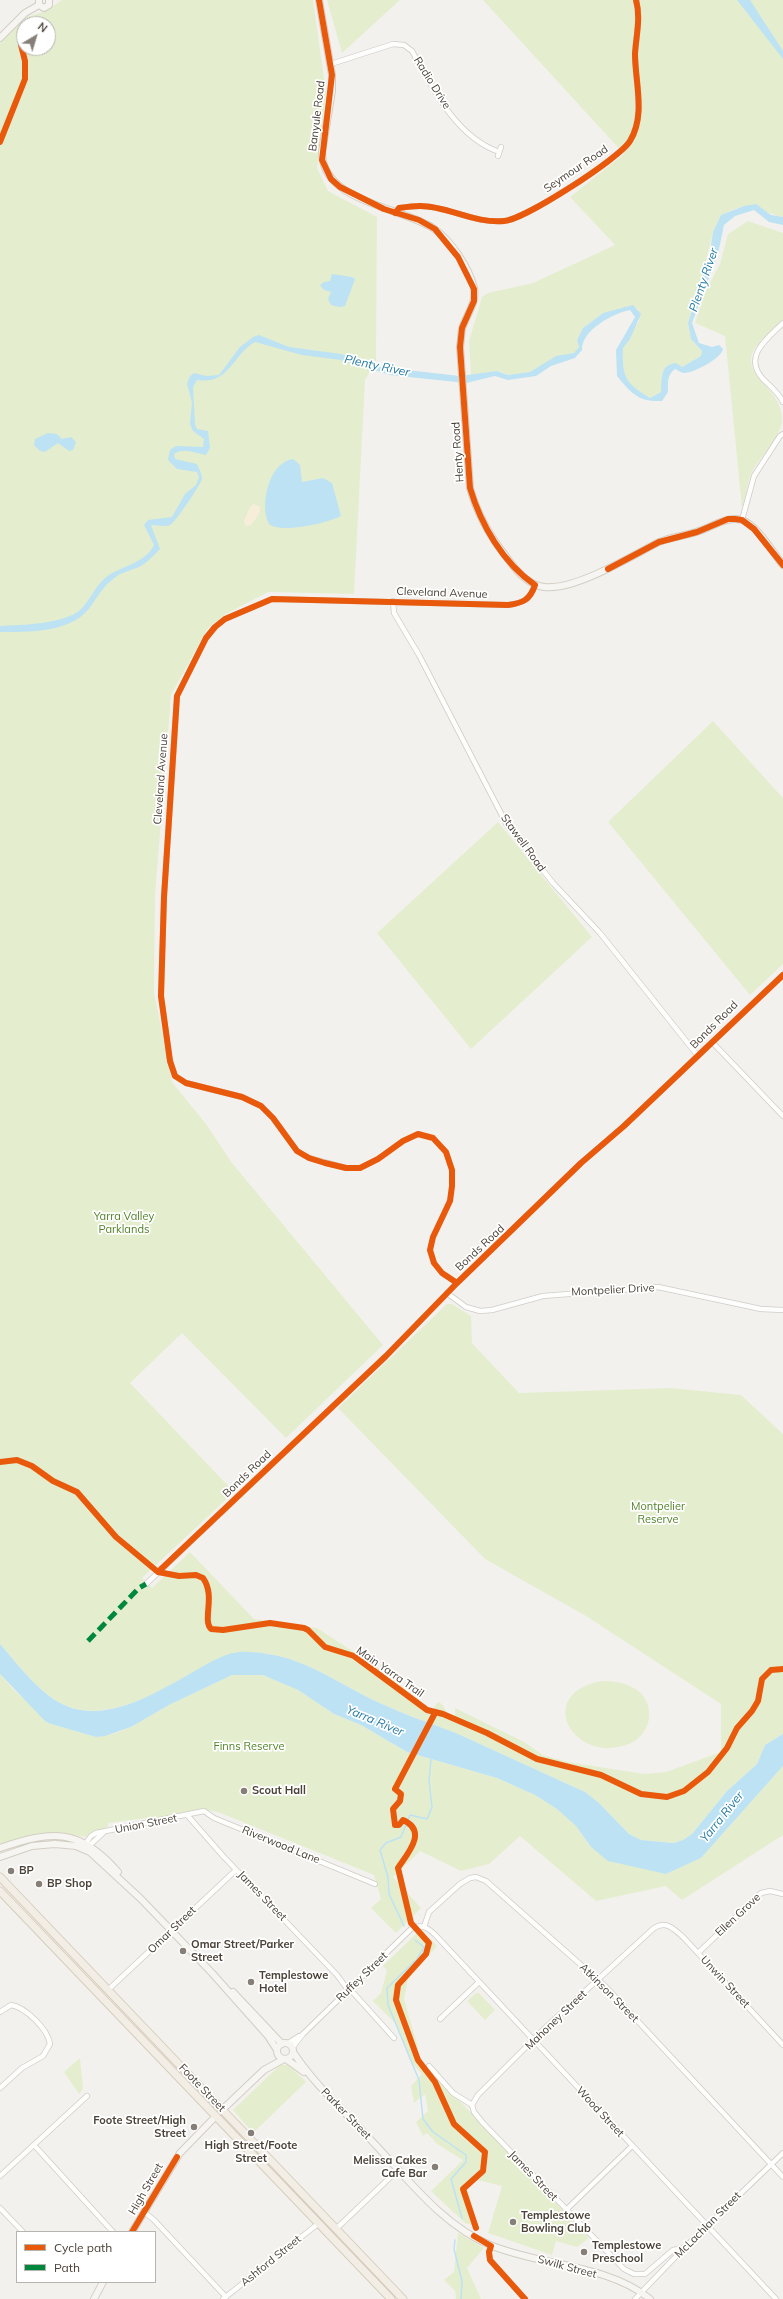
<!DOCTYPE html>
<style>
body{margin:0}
#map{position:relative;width:783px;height:2299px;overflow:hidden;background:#f3f1ee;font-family:Mulish,sans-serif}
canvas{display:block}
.legend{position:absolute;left:16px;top:2231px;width:140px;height:52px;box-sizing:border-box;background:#fff;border:1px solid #b7b3af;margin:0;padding:5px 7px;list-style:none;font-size:12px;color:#4b4238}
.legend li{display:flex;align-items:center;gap:8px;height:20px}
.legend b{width:20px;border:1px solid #b7b3af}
.north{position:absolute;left:16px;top:16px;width:40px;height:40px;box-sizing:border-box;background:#fff;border:1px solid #b7b3af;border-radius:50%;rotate:38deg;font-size:11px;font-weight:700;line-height:16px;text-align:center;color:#4b4238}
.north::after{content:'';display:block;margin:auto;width:14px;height:18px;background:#867f78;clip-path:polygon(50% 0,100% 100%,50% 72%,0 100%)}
</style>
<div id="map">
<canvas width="783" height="2299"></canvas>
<ul class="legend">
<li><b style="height:5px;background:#e8590c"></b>Cycle path</li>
<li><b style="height:5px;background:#00873e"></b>Path</li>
</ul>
<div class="north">N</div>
</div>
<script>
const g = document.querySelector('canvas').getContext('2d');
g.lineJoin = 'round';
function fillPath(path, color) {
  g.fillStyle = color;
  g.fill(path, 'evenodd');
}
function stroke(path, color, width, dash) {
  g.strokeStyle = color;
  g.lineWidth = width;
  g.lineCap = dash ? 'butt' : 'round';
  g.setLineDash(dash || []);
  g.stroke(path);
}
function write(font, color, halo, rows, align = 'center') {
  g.font = font + ' Mulish,sans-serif';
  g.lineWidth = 3.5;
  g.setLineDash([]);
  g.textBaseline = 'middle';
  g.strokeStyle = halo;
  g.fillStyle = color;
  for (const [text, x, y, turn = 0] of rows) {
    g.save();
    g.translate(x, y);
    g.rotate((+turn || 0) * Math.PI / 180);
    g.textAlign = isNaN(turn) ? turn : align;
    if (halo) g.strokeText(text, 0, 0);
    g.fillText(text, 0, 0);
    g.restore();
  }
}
fillPath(new Path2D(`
 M62,0H313L326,93L317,168L328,191L377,217L376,361L365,380L354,594L268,592L226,614L208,628L171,695L155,895L154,992L172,1082L206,1124L232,1163L383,1345L286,1438L182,1333L130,1383L234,1492L142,1578L152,1588L190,1552L254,1619L317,1628L374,1665L432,1710L438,1702L442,1704L449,1716L455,1717V1708L524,1742L543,1755L568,1762L644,1774L666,1772L721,1752V1704L586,1616L485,1559L338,1408L447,1304H452L471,1316L472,1343L519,1393L671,1388L741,1395L783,1434V1734L765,1745L757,1764L727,1791L692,1834L683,1840L674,1843L641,1840L629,1834L599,1803L585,1792L456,1733C427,1722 397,1712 369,1698C328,1677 298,1654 249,1652C231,1651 215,1662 199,1671C155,1693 94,1733 48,1695C30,1681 15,1661 0,1644V43L27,17L46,11ZM24,24H48V48H24Z
 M327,0H400L342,53Z
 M483,0H783V217C770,215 759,206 746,206C739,206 728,213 721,215L713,232L702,278L688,323L691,339L702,351L701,356L682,367L662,372L661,392L650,398L633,388L624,378L622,364L623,348L639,321L638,309L603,313L583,328L577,340L579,347L576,352L548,362L530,372L508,375L499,371L471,375L469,341L482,297L488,293L533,283L615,245L570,197L624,154Z
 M748,221L783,233V321C773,330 757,341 752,354C744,377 783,390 782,420C780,441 761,454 752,472C747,483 746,497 742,508L725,336L695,323L704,294L720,264L728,234Z
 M713,721L783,798V964L750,995L608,822Z
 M498,822L592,937L471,1049L377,933Z
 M0,1674L13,1689L51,1724L96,1737L113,1734L131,1727L169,1705L232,1675H263L298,1690L334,1714L361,1725L407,1752L497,1778L535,1795L557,1809L576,1826L591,1847L666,1874L701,1858L783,1766V1835L682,1900L666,1886L596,1901L520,1836L489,1864L461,1871L420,1851L393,1877L421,1908L396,1933L371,1908L381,1899L374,1875L218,1812L201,1809L149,1821L146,1818L108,1823V1827L85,1837L62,1833H44L27,1836L0,1845Z
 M602,1681C612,1681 623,1682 632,1687C657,1699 654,1734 629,1744C573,1766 533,1693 602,1681Z
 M419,1931H422L437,1946L408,1979L404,1999L418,2047L416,2051L421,2060L589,2238L577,2247L556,2241L552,2255L488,2233L502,2186L477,2180L467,2187L478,2227L465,2223L431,2191L463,2160L437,2144L427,2133L423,2136L416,2122L428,2111L425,2094L414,2103L411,2086L422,2074L410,2061L396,2024L373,2001L381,1993L387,1970L383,1966Z
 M476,1993H479L495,2010L485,2020L467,2001Z
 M80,2058L83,2089L79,2094L64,2072Z
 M280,2065H289L306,2082L253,2133L233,2110Z
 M458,2233L484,2248L467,2268L481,2299H456L455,2291L444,2280L454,2272Z`), '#e4eece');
fillPath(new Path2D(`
 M254,504L260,507L259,514L251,525L246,526L244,521L250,507Z`), '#f7eed9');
fillPath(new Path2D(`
 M737,0H750L783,51V59Z
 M756,204L771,215L783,217V225L769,222L754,210L735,216L724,225L718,254L692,323L699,343L712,347L719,345L723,349C721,359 693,373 684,373C681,373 678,370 675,369C667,375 668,382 668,392L662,401C638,402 631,393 617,376L616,350L635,317L630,310C614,313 581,330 582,350L575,358L551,366L536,376L508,380L495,376L466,383L390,375L341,360L302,355L255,342C231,356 230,385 197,380L193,387L195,424L197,429L208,431L210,448L206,455C195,453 183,447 174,454L175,459L197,464C199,469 202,474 202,479C201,484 175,523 170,525C165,527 156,525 151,525L160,549C154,555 147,563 139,567C132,570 123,572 117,576C101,587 98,598 87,611C67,633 27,632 0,632V626C21,625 64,624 80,610C91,600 96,583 109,575C124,566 147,561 154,545L144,525L148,520L172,517L185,494L196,485L199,477L197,472L177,469L168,460L170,450L176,446L203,447L204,439L193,431L190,424L192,402L187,384L190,376L194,373L206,376L219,375L240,347L253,337L259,335L289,347L341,354L380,367L460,376L497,371L508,375L530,372L556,356L574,353L579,347L577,340L583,328L603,313L633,305L641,314L630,339L623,348C622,377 625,383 650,398L661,392C662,379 659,365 676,363L682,367L701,356L702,351L691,339L688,323L709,255L714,250L711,245L713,232L721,215L744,206Z
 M332,274L352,277L355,279L345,306L339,307L331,305L328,299L331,292L324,290L320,285L324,282L330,281Z
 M48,433L57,434L62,439L71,437L76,442L73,450L69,451L58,443L45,452L40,451L34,445L35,439Z
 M293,459L300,465L302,482L323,478L332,483L341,516C327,523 281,534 269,524C259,505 269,462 293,459Z
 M0,1644C15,1661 30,1681 48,1695C93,1732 151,1696 193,1672C211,1662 228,1650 249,1652C298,1654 328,1677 369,1698C397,1712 427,1722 456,1733L585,1792L599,1803L629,1834L641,1840L674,1843L683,1840L692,1834L727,1791L757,1764L765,1745L783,1734V1766L701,1858L666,1874L608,1861L591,1847L576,1826L557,1809L535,1795L497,1778L407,1752L361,1725L334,1714L298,1690L263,1675H232L169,1705L131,1727L105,1736L96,1737L51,1724L45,1721L0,1674Z`), '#bde2f3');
stroke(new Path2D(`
 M404,1926L389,1894L388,1877L380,1850L386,1843L401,1837L410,1815L427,1819L432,1807L429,1781L431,1759
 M415,1940L424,1947L417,1959L387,1988L388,2005L419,2080L423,2119L433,2132L466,2155V2162L451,2179L462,2218
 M455,2240L454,2249L462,2281L461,2299`), '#bde2f3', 1.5);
const street = new Path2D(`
 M331,64L393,44L404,45L412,51C433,89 456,137 499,152
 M498,156L501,147
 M395,213L399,208C406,207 413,206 420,206C448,206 475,224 504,221C524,220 620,158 630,141C646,115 635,82 635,54C636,36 641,18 636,0
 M783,323C768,338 742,356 763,379C770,386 779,393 783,402
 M742,520L754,476L780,436L783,434
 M393,601L394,613L419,655L507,825L553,883L600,933L698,1056
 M712,1042L783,1116
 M346,1168L309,1158L297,1151L273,1118L261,1106L242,1097L186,1083L175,1076L170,1061L161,996L164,897L177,696L206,638L215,627L225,619L272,599L508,605C523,603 530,600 535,585
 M447,1293L466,1307L480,1311L492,1310L543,1296L658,1287L761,1309L783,1310
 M146,1584L386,1356L457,1283L581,1163L624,1126L783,975
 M188,1816L223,1856L337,1975L348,1990
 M86,1843L91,1836L96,1833L204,1811L214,1818L375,1884
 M90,1845L103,1833
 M424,1927L429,1912L460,1884L470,1878L476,1877L486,1881L606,1987L783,2177
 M698,1953L761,1893L770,1891L783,1894
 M349,1988L394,2038
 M108,1990L236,1870
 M0,2012L11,2005C25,2007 48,2029 50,2044L43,2056L22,2068L0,2088
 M440,2019L479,1982
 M287,2044L299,2036
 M292,2048L303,2034L411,1929C423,1921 433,1932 441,1941L776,2299
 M429,2066L453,2093L472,2105L474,2112L483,2123L624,2269L634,2274H645L673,2250L684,2248
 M472,2105L478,2095L546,2027L654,1928C667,1920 675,1930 684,1938L783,2045
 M34,2145L113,2232
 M0,2176L87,2096
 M0,2208L23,2232
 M566,2210L632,2146
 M144,2212L154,2220L226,2297
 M337,2228L399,2169
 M491,2246L489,2252L490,2260L525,2299
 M223,2299L319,2223
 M635,2299L684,2248L783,2153`);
const secondary = new Path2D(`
 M39,0V5L44,8L49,5V0
 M319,0L332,75V91L322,152C322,202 401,207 433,228C451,240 469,268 474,288C477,303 466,315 462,329C461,334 461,341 460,347L470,488C477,513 489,535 505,555C514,568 527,585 544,587C575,591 631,556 659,542C671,537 684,536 696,532C711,528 727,515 742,520C757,525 773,553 783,565
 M0,38L25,13L39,5
 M0,1848C52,1830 80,1828 118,1872
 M0,1857L32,1846L55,1844L76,1846L90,1852L141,1899L212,1973L268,2036L277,2050
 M233,1992L282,2044
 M277 2051a8 8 0 1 1 16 0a8 8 0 1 1-16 0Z
 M293,2052C314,2084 343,2110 369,2138C405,2175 441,2225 490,2245C540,2266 607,2264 650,2299
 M286,2059L304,2072
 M223,2109L264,2070L284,2059
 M132,2232L180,2153L216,2116
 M94,2299L103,2282`);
const primary = new Path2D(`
 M0,1877L403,2299
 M0,1891L391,2299`);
stroke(street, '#cfccc8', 6);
stroke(secondary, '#d3cec4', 8);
stroke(primary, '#d6ccbb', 9);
stroke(street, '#fdfdfc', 4.5);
stroke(secondary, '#f7f5f1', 6);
stroke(primary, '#f2eee6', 7);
stroke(new Path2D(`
 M88,1641L139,1588L146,1584`), '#00873e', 5, [10, 5]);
stroke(new Path2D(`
 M319,0L332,75L322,160L331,179L340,187L384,209L419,220L435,229L458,257L474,289V301L462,328L460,347L470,488C481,525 503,563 535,585C530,600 523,603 508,605L272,599L225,619L215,627L206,638L177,696L164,897L161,996L170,1061L175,1076L186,1083L242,1097L261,1106L273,1118L297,1151L309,1158L325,1163L346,1168H360L378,1159L403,1141L418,1134L433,1138L446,1152L452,1170V1186L450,1201L433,1237L430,1250L434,1263L442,1273L457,1283
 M0,142L25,79V61L21,45L24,41
 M395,213L399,208C406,207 413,206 420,206C448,206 475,224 504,221C524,220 620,158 630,141C646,115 635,82 635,54C636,36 641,18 636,0
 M608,569L659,542L697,532L728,519H735L742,520L754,529L783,565
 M0,1462L17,1460L32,1466L53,1481L77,1492L116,1537L158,1572L179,1576L196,1575L203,1578C216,1596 202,1620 211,1629L223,1630L270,1623L304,1628L308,1630L325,1647L354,1656L427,1710L443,1714L487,1733L537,1759L601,1775L641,1794L667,1797L684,1791L708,1772L727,1748L737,1728L752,1711L758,1701L762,1679L771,1670L783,1669
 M158,1572L386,1356L457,1283L581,1163L624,1126L783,975
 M435,1713L395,1789L401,1794L400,1801L393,1809L395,1825H399L403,1820C428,1831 408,1853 398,1868L411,1923L429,1943L426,1954L398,1985L396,2000L418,2060L435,2082L454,2124L485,2152L483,2171L463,2189L476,2228
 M132,2232L177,2157
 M474,2236L491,2246L489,2252L490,2260L525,2299`), '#e8590c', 6);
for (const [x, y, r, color] of [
 [244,1791,4,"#867f78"],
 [11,1871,4,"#867f78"],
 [39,1884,4,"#867f78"],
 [183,1951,4,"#867f78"],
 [251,1982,4,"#867f78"],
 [194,2127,4,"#867f78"],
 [251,2133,4,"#867f78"],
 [435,2167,4,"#867f78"],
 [513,2222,4,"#867f78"],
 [584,2252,4,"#867f78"]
]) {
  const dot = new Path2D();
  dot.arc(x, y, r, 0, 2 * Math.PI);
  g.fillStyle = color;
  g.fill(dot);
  stroke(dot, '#fff', 1.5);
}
write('11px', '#4b4238', '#fff', [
 ["Radio Drive",432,83,58],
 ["Banyule Road",317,116,-83],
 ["Seymour Road",576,169,-34],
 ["Henty Road",458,452,-94],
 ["Cleveland Avenue",442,593,2],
 ["Cleveland Avenue",161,779,-86],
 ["Stawell Road",523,843,54],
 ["Bonds Road",714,1025,-45],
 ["Bonds Road",480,1248,-43],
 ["Montpelier Drive",613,1290,-3],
 ["Bonds Road",247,1474,-44],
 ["Main Yarra Trail",390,1672,35],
 ["Union Street",146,1824,-11],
 ["Riverwood Lane",281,1845,22],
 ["James Street",262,1896,46],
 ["Ellen Grove",738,1915,-43],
 ["Omar Street",172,1930,-44],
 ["Ruffey Street",362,1977,-44],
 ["Unwin Street",725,1982,47],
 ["Atkinson Street",609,1993,45],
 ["Mahoney Street",556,2020,-44],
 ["Foote Street",202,2088,46],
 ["Wood Street",600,2112,47],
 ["Parker Street",346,2114,46],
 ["James Street",533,2176,46],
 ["High Street",146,2189,-60],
 ["McLachlan Street",708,2225,-45],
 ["Ashford Street",271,2261,-39],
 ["Swilk Street",567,2267,15]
]);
write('11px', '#528227', '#fff', [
 ["Yarra Valley",124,1217],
 ["Parklands",124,1230],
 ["Montpelier",658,1507],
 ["Reserve",658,1520],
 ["Finns Reserve",249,1747]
]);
write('bold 11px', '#4b4238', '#fff', [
 ["Scout Hall",252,1791],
 ["BP",19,1871],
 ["BP Shop",47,1884],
 ["Omar Street/Parker",191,1945],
 ["Street",191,1958],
 ["Templestowe",259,1976],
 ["Hotel",259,1989],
 ["Foote Street/High",186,2121,"right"],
 ["Street",186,2134,"right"],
 ["High Street/Foote",251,2146,"center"],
 ["Street",251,2159,"center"],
 ["Melissa Cakes",427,2161,"right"],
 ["Cafe Bar",427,2174,"right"],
 ["Templestowe",521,2216],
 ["Bowling Club",521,2229],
 ["Templestowe",592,2246],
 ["Preschool",592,2259]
], 'left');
write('italic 12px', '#267ba5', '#fff', [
 ["Plenty River",704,280,-71],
 ["Plenty River",377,366,12],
 ["Yarra River",375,1721,23],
 ["Yarra River",722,1817,-51]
]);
</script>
